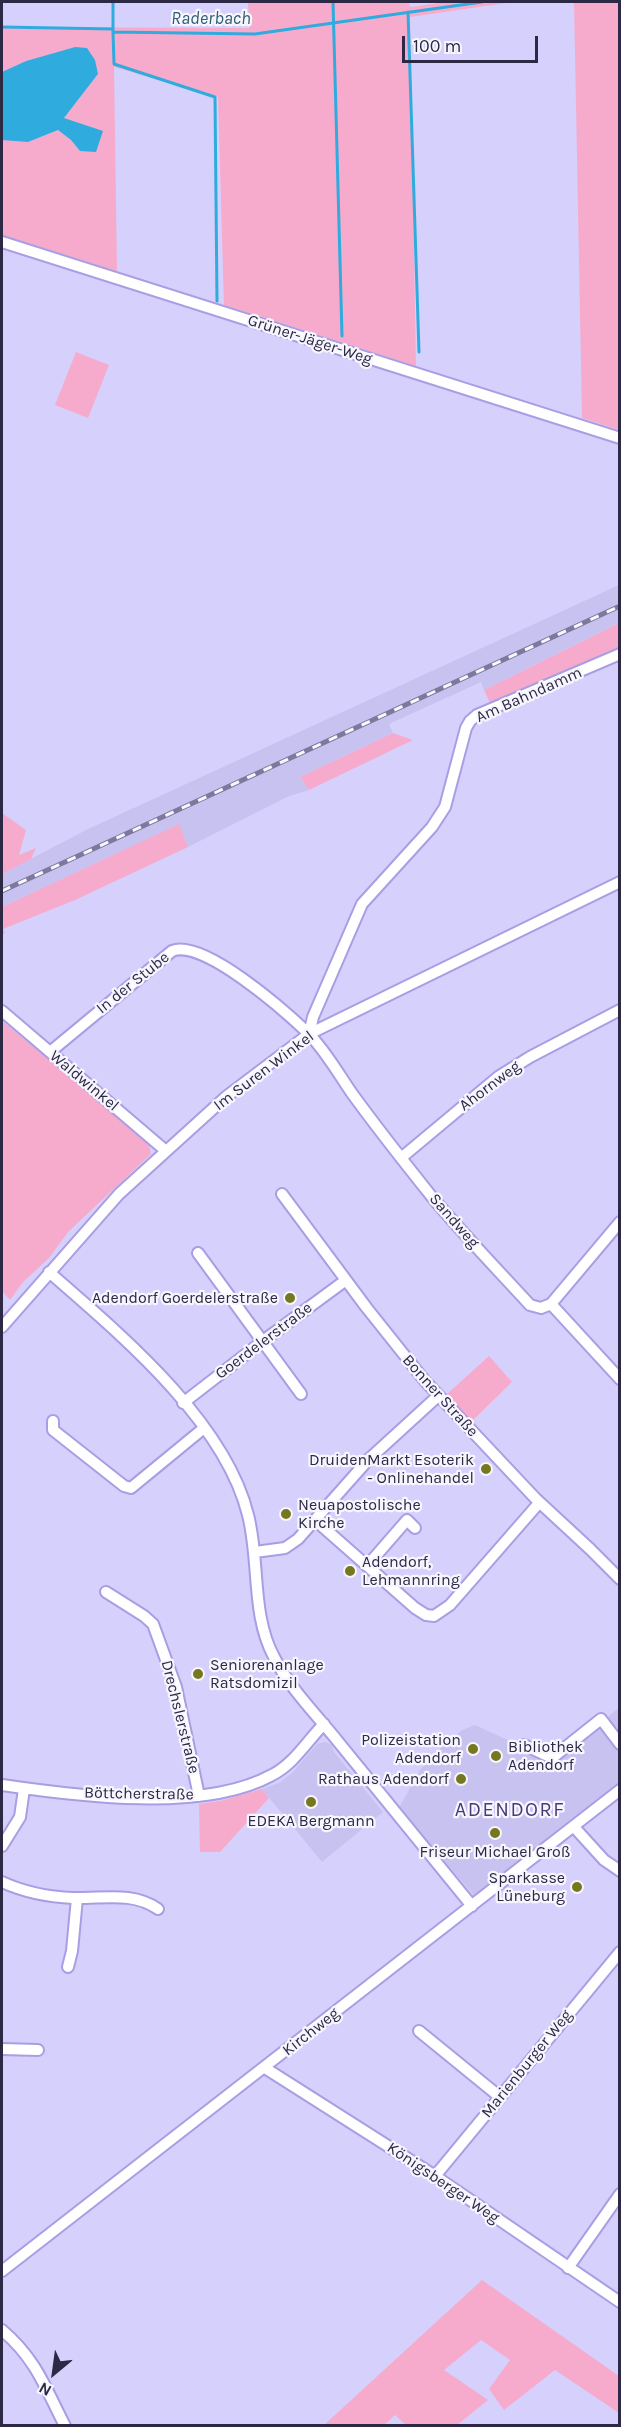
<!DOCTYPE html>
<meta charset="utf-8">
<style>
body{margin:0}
#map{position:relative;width:621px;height:2427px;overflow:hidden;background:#d6d0fc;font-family:Karla,sans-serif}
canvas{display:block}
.frame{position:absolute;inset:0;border:3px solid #2d2844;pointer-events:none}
.north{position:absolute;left:24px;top:2343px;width:60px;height:60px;-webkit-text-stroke:4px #f7f6fe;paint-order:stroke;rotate:209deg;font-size:16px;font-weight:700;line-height:24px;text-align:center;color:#2d2844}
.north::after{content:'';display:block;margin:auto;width:21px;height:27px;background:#2d2844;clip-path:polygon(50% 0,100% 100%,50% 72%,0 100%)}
.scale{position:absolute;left:402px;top:36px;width:136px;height:27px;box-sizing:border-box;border:3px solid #2d2844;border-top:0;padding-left:8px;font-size:18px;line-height:21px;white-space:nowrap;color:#2d2844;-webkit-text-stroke:4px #f7f6fe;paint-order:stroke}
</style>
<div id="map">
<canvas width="621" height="2427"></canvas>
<div class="frame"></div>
<div class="north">N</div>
<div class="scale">100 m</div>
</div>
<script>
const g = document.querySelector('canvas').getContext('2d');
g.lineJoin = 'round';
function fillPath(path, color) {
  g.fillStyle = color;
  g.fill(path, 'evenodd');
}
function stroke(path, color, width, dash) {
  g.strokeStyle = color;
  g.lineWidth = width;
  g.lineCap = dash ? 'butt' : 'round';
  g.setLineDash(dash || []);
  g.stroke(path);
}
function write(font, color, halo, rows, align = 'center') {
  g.font = font + ' Karla,sans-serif';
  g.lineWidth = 4.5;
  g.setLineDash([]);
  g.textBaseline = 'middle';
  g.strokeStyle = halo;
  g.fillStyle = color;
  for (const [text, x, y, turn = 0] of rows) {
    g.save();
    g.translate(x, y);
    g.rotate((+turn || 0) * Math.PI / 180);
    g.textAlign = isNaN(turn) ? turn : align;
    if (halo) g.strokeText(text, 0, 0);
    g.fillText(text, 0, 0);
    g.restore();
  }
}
fillPath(new Path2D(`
 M619,585V623L484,690L481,682L389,724L393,733L300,777L309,790L287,797L188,847L178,825L2,907V874L86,830Z
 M619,1708V1788L477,1899L399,1808L420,1770L437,1751L462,1730L475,1725L553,1761Z
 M325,1742L332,1745L334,1752L383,1812L322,1862L262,1789L279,1783L293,1772L317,1744Z`), '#c8c2f1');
fillPath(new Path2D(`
 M248,2H409L410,7L447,2H513L410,17L416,366L224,305L218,97L114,67L117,271L2,235V138L28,142L58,130L71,140L80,151L64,118L98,74L75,47L26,61L2,72V27L249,28Z
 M574,2H619V430L582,418Z
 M76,352L109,365L88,418L55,405Z
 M619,623V650L491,705L484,690Z
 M393,733L413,740L309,790L300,777Z
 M2,813L26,830L19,855L36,848L31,859L2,874Z
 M179,824L188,847L75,900L3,929L5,933L2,934V907Z
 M2,1021L149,1143L151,1154L68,1232L49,1258L23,1282L10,1300L2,1291Z
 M489,1356L512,1382L471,1422L446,1395Z
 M262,1789L269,1798L220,1852H200L199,1804L220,1801Z
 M482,2280L619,2376V2413L555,2370L504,2410L489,2389L510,2360L481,2340L444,2370L488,2400L457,2425H406L395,2415L384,2425H324Z`), '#f6abcd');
fillPath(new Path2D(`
 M75,47L87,48L95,60L98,74L64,118L103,131L96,152L80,151L71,140L58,130L28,142L2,140V72L26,61Z`), '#30abdd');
stroke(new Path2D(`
 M113,2V32L255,34L482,2
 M333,2L342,336
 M408,12L419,352
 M2,27L113,29
 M113,32L114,64L215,97L217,301`), '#30abdd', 3);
const minor = new Path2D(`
 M2,242L620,438
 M2,1011L166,1151
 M309,1034L313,1017L362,904L432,827L445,807L466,728L470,721L477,715L620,654
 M50,1052L172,951C203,938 286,1012 308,1033C325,1050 338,1073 351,1092C377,1128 404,1162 432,1197C463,1234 497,1269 530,1305L541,1308L551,1304L620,1379
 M401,1158L498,1077L530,1057L620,1010
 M282,1194L366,1307L425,1381L536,1499L590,1549L620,1579
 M198,1253L301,1394
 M49,1272C120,1334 225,1421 248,1515C260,1561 251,1615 274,1657C290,1689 318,1716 340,1744C384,1798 428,1852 472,1906
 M551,1304L620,1222
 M2,1327L119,1194L227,1096L309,1034L620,882
 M183,1403L263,1341L346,1280
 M53,1421V1430L124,1486L131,1488L204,1428
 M315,1520L415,1608L426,1615L434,1616L450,1605L539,1503
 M255,1552L285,1548L298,1539L368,1460L438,1396
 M367,1566L407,1520L415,1528
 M106,1592L144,1616L153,1624L176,1687L199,1796
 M524,1745L552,1758L601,1719L620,1744
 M2,1785C77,1796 203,1813 272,1775C294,1764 307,1741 324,1724
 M574,1827L604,1860L620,1871
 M2,1846L20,1817L24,1789
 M2,1882C24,1892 48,1897 73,1898C103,1899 132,1891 158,1909
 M68,1967L72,1951L77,1898
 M419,2031L500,2097
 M2,2049L38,2050
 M265,2068L435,2176L620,2302
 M435,2176L620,1952
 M568,2268L620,2194
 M2,2271L620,1790
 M2,2330C36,2359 45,2387 65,2426`);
stroke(minor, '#a99ee4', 14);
stroke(minor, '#fff', 10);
const rail = new Path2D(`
 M2,891L620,606`);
stroke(rail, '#7e789c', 5);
stroke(rail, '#f7f6fe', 3, [9]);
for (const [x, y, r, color] of [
 [290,1298,6,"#76781f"],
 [486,1469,6,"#76781f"],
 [286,1514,6,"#76781f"],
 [350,1571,6,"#76781f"],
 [198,1674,6,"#76781f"],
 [473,1749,6,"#76781f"],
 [496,1756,6,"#76781f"],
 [461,1779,6,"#76781f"],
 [311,1802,6,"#76781f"],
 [495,1833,6,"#76781f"],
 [577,1887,6,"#76781f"]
]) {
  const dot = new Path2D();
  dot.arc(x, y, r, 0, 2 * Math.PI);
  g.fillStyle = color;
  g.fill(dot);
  stroke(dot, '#f7f6fe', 2);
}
write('16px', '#2d2844', '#f7f6fe', [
 ["Grüner-Jäger-Weg",310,340,18],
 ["Am Bahndamm",529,695,-24],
 ["In der Stube",133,983,-39],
 ["Im Suren Winkel",264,1071,-37],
 ["Waldwinkel",84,1081,40],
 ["Ahornweg",490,1086,-37],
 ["Sandweg",454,1221,49],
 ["Goerdelerstraße",264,1341,-37],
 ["Bonner Straße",440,1396,48],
 ["Drechslerstraße",180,1717,76],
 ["Böttcherstraße",139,1794,1],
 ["Kirchweg",311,2032,-38],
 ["Marienburger Weg",527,2064,-51],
 ["Königsberger Weg",443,2183,34]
]);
write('16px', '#2d2844', '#f7f6fe', [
 ["Adendorf Goerdelerstraße",278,1298],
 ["DruidenMarkt Esoterik",474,1460],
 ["- Onlinehandel",474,1478],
 ["Neuapostolische",298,1505,"left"],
 ["Kirche",298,1523,"left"],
 ["Adendorf,",362,1562,"left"],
 ["Lehmannring",362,1580,"left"],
 ["Seniorenanlage",210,1665,"left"],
 ["Ratsdomizil",210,1683,"left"],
 ["Polizeistation",461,1740],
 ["Adendorf",461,1758],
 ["Bibliothek",508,1747,"left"],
 ["Adendorf",508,1765,"left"],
 ["Rathaus Adendorf",449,1779],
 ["EDEKA Bergmann",311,1821,"center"],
 ["Friseur Michael Groß",495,1852,"center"],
 ["Sparkasse",565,1878],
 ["Lüneburg",565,1896]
], 'right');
write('italic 18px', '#2e5d73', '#f7f6fe', [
 ["Raderbach",211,19]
]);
g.letterSpacing = '1.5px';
write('20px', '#473a77', '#f7f6fe', [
 ["ADENDORF",510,1810]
]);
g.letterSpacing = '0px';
</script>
